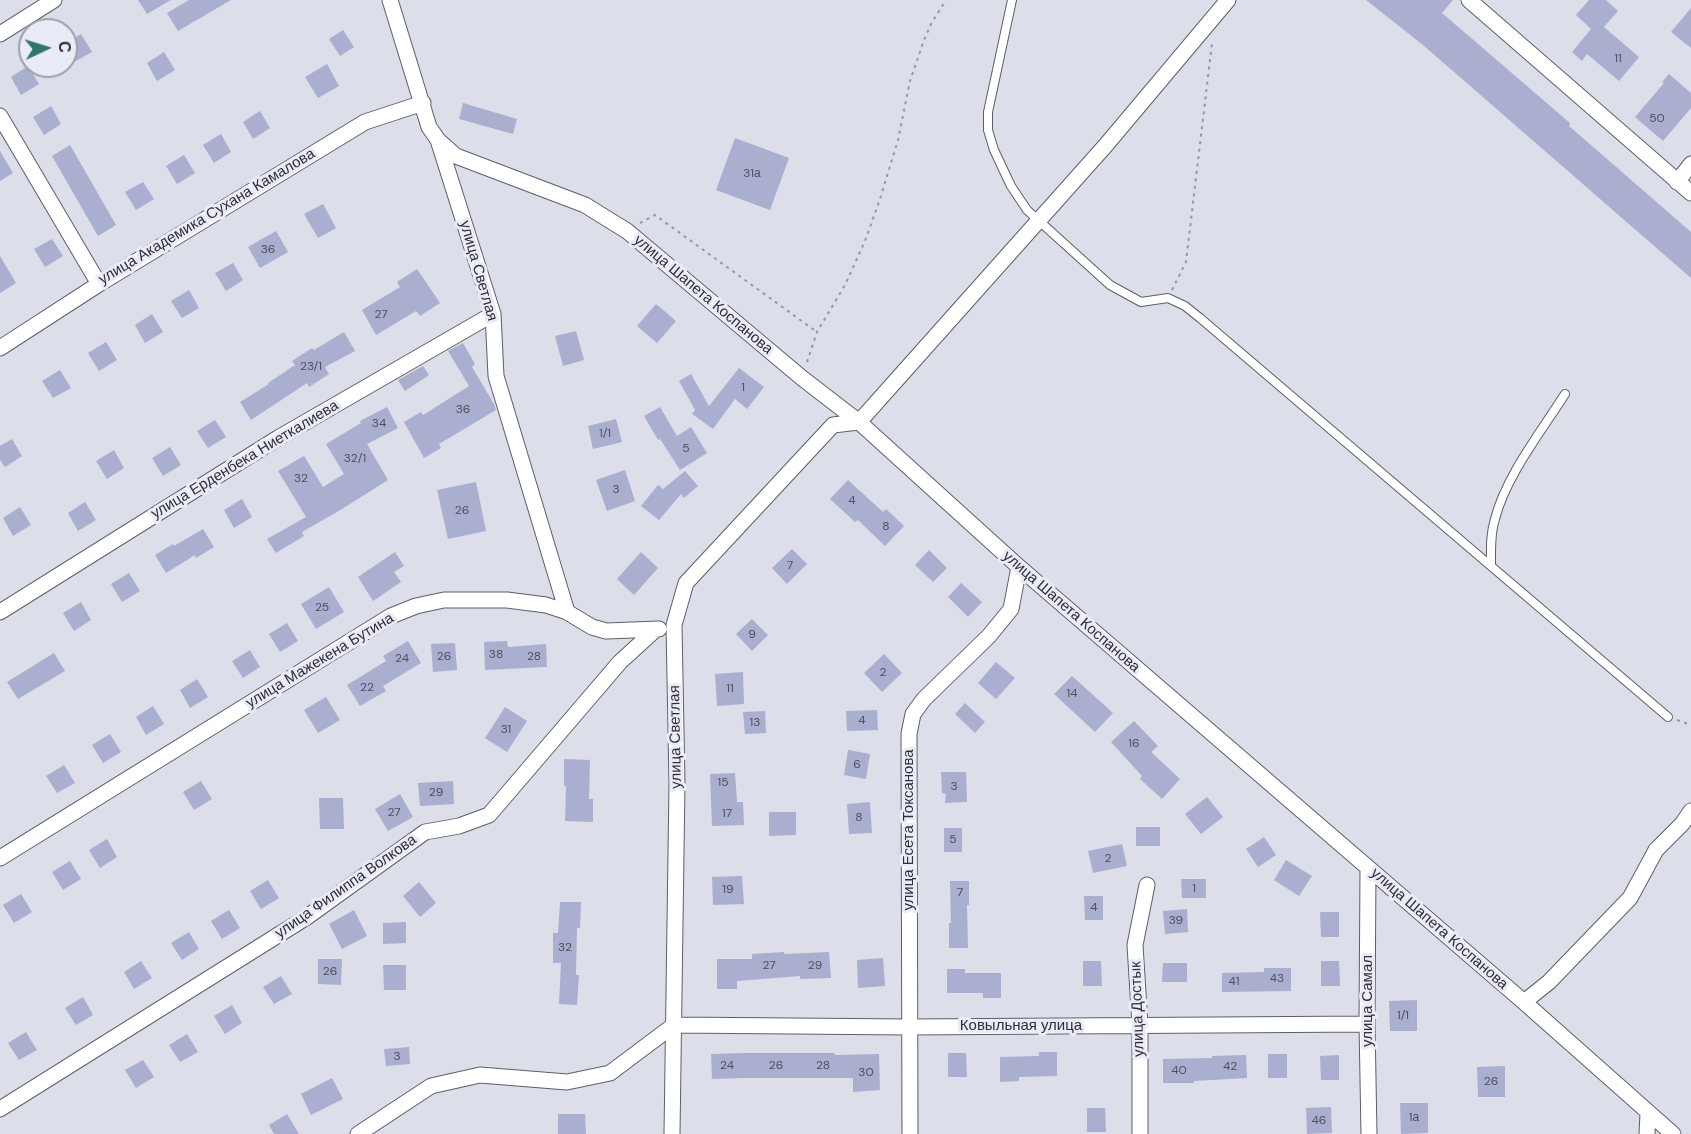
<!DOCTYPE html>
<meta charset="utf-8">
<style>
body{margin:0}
#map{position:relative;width:1691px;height:1134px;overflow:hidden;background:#dcdee9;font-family:"DM Sans",sans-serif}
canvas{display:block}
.north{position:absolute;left:18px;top:18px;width:60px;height:60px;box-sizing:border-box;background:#e9ebf6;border:2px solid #9fa0a8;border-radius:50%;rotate:86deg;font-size:16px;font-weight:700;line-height:24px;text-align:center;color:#2f2f34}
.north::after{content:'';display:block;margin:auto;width:21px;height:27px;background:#317568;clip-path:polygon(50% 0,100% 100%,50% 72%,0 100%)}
</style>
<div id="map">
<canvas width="1691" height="1134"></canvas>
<div class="north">С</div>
</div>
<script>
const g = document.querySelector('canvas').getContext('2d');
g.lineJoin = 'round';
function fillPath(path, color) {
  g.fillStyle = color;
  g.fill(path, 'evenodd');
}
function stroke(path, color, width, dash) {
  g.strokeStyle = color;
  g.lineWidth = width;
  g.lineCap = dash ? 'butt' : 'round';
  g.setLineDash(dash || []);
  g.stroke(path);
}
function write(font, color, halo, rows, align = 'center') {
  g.font = font + ' "DM Sans",sans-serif';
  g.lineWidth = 6;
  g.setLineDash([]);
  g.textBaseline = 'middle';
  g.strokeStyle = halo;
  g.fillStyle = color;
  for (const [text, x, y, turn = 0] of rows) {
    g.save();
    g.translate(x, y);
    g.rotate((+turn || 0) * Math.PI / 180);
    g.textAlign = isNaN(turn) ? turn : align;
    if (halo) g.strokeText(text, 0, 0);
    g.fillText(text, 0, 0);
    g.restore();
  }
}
fillPath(new Path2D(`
 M138,0H171L147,14Z
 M189,0H231L178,31L167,13Z
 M1366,0H1453L1442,13L1570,123L1569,126L1691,232V278L1423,45Z
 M1589,0H1606L1618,11L1604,27L1639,57L1619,81L1587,54L1582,61L1572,52L1591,29L1576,15Z
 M1691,8V48L1671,32Z
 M343,30L354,47L340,56L329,39Z
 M81,34L92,52L74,62L66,49V43Z
 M164,52L175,70L157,81L147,63Z
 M327,64L339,86L318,98L305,77Z
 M28,66L39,84L21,95L11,77Z
 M1669,74L1691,93V108L1663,141L1635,117L1664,83L1662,82Z
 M463,103L517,119L513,134L459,119Z
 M51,106L61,124L44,135L33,117Z
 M260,111L270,128L253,139L243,122Z
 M221,134L231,152L214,163L203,145Z
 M735,138L789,158L770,210L716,190Z
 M70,145L116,225L98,236L52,156Z
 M0,151L13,173L0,181Z
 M184,155L195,173L177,184L166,166Z
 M143,182L154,199L136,210L125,192Z
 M323,204L336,228L318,238L304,214Z
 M276,231L288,252L260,268L248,247Z
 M52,239L63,256L45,267L34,249Z
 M0,256L16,283L0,293Z
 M233,263L243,280L226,291L215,273Z
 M417,269L440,303L420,316L416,311L376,335L362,310L400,287L397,282Z
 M189,290L199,308L182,318L171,301Z
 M656,304L676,321L657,343L637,326Z
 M152,314L163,332L145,343L135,325Z
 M576,331L584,360L563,366L555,336Z
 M344,332L355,351L325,367L329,374L309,387L307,383L251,420L240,402L269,384L268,383L295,365L292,361L312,348L314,350Z
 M106,342L117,360L99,371L88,353Z
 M463,343L475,364L472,367L494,404L496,410L439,444L441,448L424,458L404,422L421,412L423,415L469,386L448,351Z
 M423,366L429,375L405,391L398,380Z
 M739,368L764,387L747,409L735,399L713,429L692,414L695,410L679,381L691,374L709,406Z
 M60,370L71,388L53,398L42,381Z
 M387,407L398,428L367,444L388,480L342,509L302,532L304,536L276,553L267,539L306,517L278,471L304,456L323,487L344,474L326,444L361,423L360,421Z
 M660,407L677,436L691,427L707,453L680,470L660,439L658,440L644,416Z
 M616,419L622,442L593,449L588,426Z
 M215,420L226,437L208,448L197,431Z
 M12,439L22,456L5,467L0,460V446Z
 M170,447L181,465L163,476L152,458Z
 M114,450L124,468L107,479L96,461Z
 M625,470L635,501L607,511L596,480Z
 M685,471L698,486L684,498L681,494L659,520L641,506L658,485L663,489Z
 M848,480L883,512L886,509L904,526L885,546L858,520L855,522L830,499Z
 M476,482L486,531L448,539L437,490Z
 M242,499L252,517L234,528L224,510Z
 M85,502L96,520L78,531L68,513Z
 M20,507L31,525L13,536L3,518Z
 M203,529L214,547L196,558L195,555L166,573L155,555L173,544L174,546Z
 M792,549L807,564L787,584L772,568Z
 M929,550L947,568L933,582L915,565Z
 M395,552L404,566L394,572L401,582L373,601L358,577Z
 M641,552L658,568L634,595L617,579Z
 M129,573L140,591L122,602L111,584Z
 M961,583L982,602L968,617L948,597Z
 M329,587L344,612L316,629L301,604Z
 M81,602L91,620L74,631L63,613Z
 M752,619L768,635L752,651L736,634Z
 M287,623L298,641L280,652L269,634Z
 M408,641L421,663L383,686L386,691L360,706L347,685L386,661L383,656Z
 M507,641L508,647L546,644L547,667L485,670L484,642Z
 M455,643L457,670L433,672L431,644Z
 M250,650L260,667L243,678L232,661Z
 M54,653L65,671L18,699L7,682Z
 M884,654L902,673L882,692L864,673Z
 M996,662L1015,678L996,699L978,683Z
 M743,672L744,704L717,706L715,674Z
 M1072,676L1113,713L1095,732L1054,694Z
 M197,679L208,697L190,708L180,690Z
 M326,697L340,720L318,733L304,710Z
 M965,703L985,722L975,733L955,714Z
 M153,706L164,724L146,735L136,717Z
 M505,707L527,721L507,752L485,738Z
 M877,710L878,730L847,731L846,711Z
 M765,711L766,733L745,734L743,712Z
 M1134,721L1158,746L1151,752L1180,779L1162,799L1140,779L1142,776L1111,742Z
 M110,734L121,752L103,763L92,745Z
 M848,750L870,754L866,779L844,775Z
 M564,759L590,760L589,799H593V822L565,821L566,786H564Z
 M64,765L75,783L57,793L46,776Z
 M941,772H966L967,802L945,803L946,794L942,793Z
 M735,773L737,802H743L744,825L712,826L710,774Z
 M201,781L212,799L194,810L183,792Z
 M453,781L454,804L420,806L418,783Z
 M400,794L413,817L388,831L375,809Z
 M1207,797L1223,817L1201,834L1185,814Z
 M319,798H343L344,829H320Z
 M870,802L872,833L849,834L847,804Z
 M769,812H796V835L769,836Z
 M1136,827H1160V846H1136Z
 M944,828H962V852H944Z
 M1264,837L1276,855L1258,867L1246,849Z
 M107,839L117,857L100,868L89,850Z
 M1122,844L1127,866L1093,873L1088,851Z
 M1286,860L1312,876L1299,896L1274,880Z
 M70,861L81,879L63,890L52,872Z
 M742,876L744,904L713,905L712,877Z
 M1181,879H1206V898H1182Z
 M268,880L279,898L261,909L250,891Z
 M950,881H969V905H967L968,948H949V923H951Z
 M419,882L436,903L420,917L403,896Z
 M21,894L32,912L14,923L3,905Z
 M1084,896H1103V920H1085Z
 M560,902H581L580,928H577L576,975H579L577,1005L559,1004L561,963H553V933H558Z
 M1187,909L1188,932L1165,934L1163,911Z
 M229,910L240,928L222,939L211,921Z
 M354,910L367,936L342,949L329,924Z
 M1320,912H1339V937H1321Z
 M406,922V943L383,944V923Z
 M189,932L199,949L182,960L171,943Z
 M784,952V954L829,952L831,978L800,979V976L737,981V989H717V959H752V954Z
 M883,958L885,986L858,988L857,960Z
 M318,959H342L341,985L318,984Z
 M141,961L152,978L134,989L124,972Z
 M1083,961H1101L1102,986H1083Z
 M1321,961H1339L1340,986H1321Z
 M1163,963H1187V982H1162Z
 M383,965H406V990H384Z
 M1264,968H1291V991L1222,992V973L1264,972Z
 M947,969H965V973H1001V998H983V993H947Z
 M281,976L292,994L274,1004L263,987Z
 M83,997L93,1015L76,1025L65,1008Z
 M1417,1000V1031H1390L1389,1001Z
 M232,1005L242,1023L225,1034L214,1016Z
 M26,1032L37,1050L19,1060L8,1043Z
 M187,1034L198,1052L180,1062L169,1045Z
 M409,1047L410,1064L386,1066L384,1049Z
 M1039,1052H1057V1076L1019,1077V1081L1000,1082V1057L1039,1056Z
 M743,1053H835V1055L879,1054L880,1090L853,1092V1078H743L712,1079L711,1054Z
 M948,1053H966L967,1077H948Z
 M1268,1054H1287V1078H1268Z
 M1246,1055L1247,1078L1194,1081V1083H1163V1059L1212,1058V1056Z
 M1339,1055V1080H1321L1320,1056Z
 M143,1060L154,1077L136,1088L125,1070Z
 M1505,1066V1097H1478L1477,1067Z
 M332,1078L343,1099L311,1115L301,1094Z
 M1400,1103H1428V1133L1401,1134Z
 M1331,1107L1332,1133L1307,1134L1306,1108Z
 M1087,1108H1105L1106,1132H1087Z
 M287,1114L299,1134H274L269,1125Z
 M558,1114H585L586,1134H558Z`), '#aaaecf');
const service = new Path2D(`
 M1012,0L988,112V130L994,150L1011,186L1027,210L1110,285L1141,302L1168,298L1185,306L1200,318L1668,717
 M1491,565C1491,550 1490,534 1495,519C1506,476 1541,432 1565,394`);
const minor = new Path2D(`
 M390,0L429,127L438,140L493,314L496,376L567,612
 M1469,0L1691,193
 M0,34L54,0
 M0,116L99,284
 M438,140L456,156L585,205L627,231L802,378L859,422L1019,567L1524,1002L1673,1134
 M1677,182L1691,164
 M0,348L99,284L365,122L423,103
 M0,612L278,438L493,314
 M0,858L391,616L416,606L444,600H507L546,605L567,612L592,627L606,631L659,629
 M1368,868L1367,1024L1369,1134
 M1524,1002L1549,982L1630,898L1656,850L1682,824L1691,811
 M0,1109L307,917L425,832L459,826L489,815L620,662L655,630
 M358,1134L431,1086L480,1075L567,1082L610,1073L674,1025L910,1027L1367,1024
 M672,1134L677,783L674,625L686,583L833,425L859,422L1106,145L1228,0
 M910,1134L909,734L913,714L924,699L989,636L1011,609L1019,567
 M1140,1134V1025L1135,945L1147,885
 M1647,1134L1648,1113`);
stroke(service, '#5d5f68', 10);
stroke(minor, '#5d5f68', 17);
stroke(new Path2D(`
 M640,223L655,215L817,332
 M1172,290L1186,262L1212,43
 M807,362L817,332L845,285L865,241L880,199L898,140L910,81L924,40L931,24L946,0
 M1677,720L1691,725`), '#9697a0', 2, [3, 4.5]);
stroke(service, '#fff', 8);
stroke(minor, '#fff', 15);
write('12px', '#4e4f5b', null, [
 ["11",1618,59],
 ["50",1657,119],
 ["31а",752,174],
 ["36",268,250],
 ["27",381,315],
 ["23/1",311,367],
 ["1",743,388],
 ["36",463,410],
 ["34",379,424],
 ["1/1",605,434],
 ["5",686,449],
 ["32/1",355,459],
 ["32",301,479],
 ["3",616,490],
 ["4",852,501],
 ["26",462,511],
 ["8",886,527],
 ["7",790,566],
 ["25",322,608],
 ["9",752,635],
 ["38",496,655],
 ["26",444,657],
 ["28",534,657],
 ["24",402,659],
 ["2",883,673],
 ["22",367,688],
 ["11",730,689],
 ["14",1072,694],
 ["4",862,721],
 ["13",755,723],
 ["31",506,730],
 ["16",1134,744],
 ["6",857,765],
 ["15",723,783],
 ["3",954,787],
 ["29",436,793],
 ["27",394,813],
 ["17",727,814],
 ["8",859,818],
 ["5",953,840],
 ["2",1108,859],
 ["1",1194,889],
 ["19",728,890],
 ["7",960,893],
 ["4",1094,908],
 ["39",1176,921],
 ["32",565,948],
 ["27",769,966],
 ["29",815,966],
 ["26",330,972],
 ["43",1277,979],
 ["41",1234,982],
 ["1/1",1403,1016],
 ["3",397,1057],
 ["24",727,1066],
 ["26",776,1066],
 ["28",823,1066],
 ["42",1230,1067],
 ["40",1179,1071],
 ["30",866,1073],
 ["26",1491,1082],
 ["1а",1414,1118],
 ["46",1319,1121]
]);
write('15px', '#2f2f34', '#e9ebf6', [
 ["улица Академика Сухана Камалова",207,217,-31],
 ["улица Светлая",478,271,74],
 ["улица Шапета Коспанова",703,295,40],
 ["улица Ерденбека Ниеткалиева",245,460,-31],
 ["улица Шапета Коспанова",1071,612,41],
 ["улица Мажекена Бутина",320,661,-31],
 ["улица Светлая",676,737,-91],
 ["улица Есета Токсанова",909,830,-90],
 ["улица Филиппа Волкова",346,887,-35],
 ["улица Шапета Коспанова",1439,929,41],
 ["улица Самал",1368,1001,-90],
 ["улица Достык",1138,1009,-92],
 ["Ковыльная улица",1021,1026]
]);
</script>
